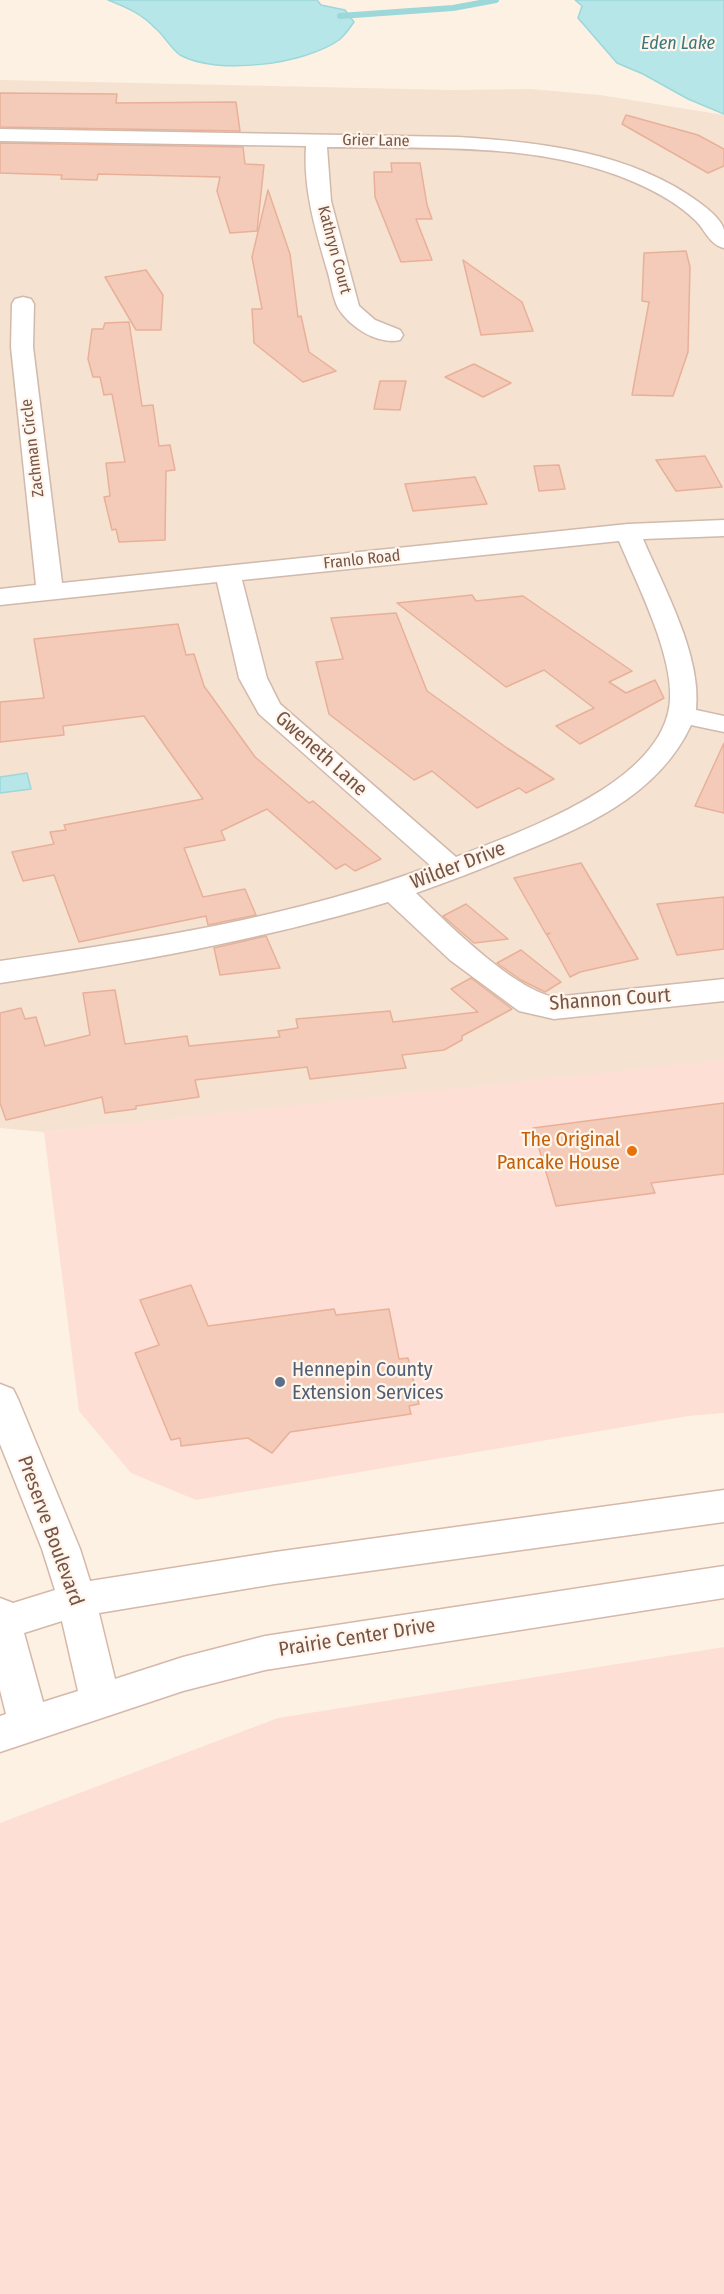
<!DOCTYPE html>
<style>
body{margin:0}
canvas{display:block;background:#fdf1e3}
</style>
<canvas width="724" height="2294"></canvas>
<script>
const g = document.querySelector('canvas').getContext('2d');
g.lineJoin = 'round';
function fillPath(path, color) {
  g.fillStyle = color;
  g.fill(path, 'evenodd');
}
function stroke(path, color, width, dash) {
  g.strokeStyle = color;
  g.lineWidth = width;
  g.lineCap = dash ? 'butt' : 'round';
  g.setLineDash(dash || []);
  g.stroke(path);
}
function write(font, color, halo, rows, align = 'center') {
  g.font = font + ' "Fira Sans Condensed",sans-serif';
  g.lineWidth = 4.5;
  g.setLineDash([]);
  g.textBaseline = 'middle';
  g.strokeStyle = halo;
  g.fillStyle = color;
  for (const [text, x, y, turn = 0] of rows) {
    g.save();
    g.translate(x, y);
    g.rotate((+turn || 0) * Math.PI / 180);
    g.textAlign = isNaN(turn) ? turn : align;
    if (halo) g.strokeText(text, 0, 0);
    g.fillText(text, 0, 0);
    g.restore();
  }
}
fillPath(new Path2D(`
 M0,80L452,90L531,89L600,95L724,115V1063L44,1132L0,1128Z`), '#f5e2d1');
fillPath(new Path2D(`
 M724,1060V1413L688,1416L196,1500L131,1473L79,1411L44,1132Z
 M724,1647V2294H0V1823L278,1718Z`), '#fedfd6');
const water = new Path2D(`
 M108,0H317L321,5L345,10L354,22C350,28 345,35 339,40C305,64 218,76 180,55C171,49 164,35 155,28C142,14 126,7 108,0Z
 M575,0H724V114L688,99L643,74L617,63L578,18L582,6Z
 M27,773L31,789L0,793V777Z`);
fillPath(water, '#b7e6e8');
stroke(water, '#9cd7da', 1.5);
stroke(new Path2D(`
 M340,16L453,8L496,0`), '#9cd7da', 6);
const building = new Path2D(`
 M0,93L117,94L116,103L236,102L240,131L0,127Z
 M626,115L698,135L724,149V166L708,173L622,124Z
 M0,143L243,147L245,164L264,165L257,231L230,233L217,191L220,177L98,174L97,180L61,179L62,175L0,173Z
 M391,163H420L427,205L432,219H416L432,260L401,262L375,197L374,172H392Z
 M268,190L290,254L298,317L301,316L309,352L336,371L303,382L254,343L252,309H262L252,257Z
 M686,251L690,267L688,352L673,396L632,395L649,302L642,301L644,253Z
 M463,260L522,302L533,331L481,335Z
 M146,270L163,295L161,330H136L105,277Z
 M129,322L142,406L153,405L159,446L170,445L175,470L166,471L165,540L119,542L116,529L112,530L104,497L110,496L106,463L125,462L112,394L104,395L100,377H93L88,359L92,329H103L105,323Z
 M474,364L511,383L483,397L445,377Z
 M380,381H406L400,410L374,409Z
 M705,456L722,487L676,491L656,460Z
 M559,465L565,489L539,491L534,466Z
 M475,477L487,504L413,511L405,484Z
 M472,595L476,601L523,596L632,671L609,682L626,693L655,680L664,698L580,744L556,726L594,708L544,670L506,687L397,603Z
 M396,613L427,691L507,748L554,779L526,793L519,788L477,808L432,771L414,780L329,714L316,662L343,659L331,618Z
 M178,624L186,655L194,654L204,686L255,757L309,803L313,801L381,859L355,871L345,864L336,869L267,809L221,831L225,840L184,848L203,897L245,889L256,915L208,925L206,916L79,942L54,875L23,881L12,852L54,844L50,832L66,830L64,825L203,799L144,716L63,726L64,735L0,742V702L44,698L34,639Z
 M724,743V813L695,806Z
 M581,863L638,959L580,972L570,977L547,935L550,933L546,934L514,878Z
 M724,897V949L677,955L657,904Z
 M466,904L508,939L474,943L443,916Z
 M266,936L280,968L220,975L214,948Z
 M521,950L561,982L545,992L521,980L497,963Z
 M471,978L512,1009L462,1036V1040L444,1050L402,1055L406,1068L310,1079L307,1067L195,1080L199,1097L136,1106V1109L105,1113L102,1097L6,1120L0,1103V1013L21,1008L25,1019L36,1017L45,1046L90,1035L83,993L115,990L125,1044L187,1036L189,1046L280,1037L278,1031L298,1028L296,1019L390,1011L393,1022L478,1012L451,989Z
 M724,1103V1174L651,1183L655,1193L556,1206L533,1128Z
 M191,1285L208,1326L334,1309L336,1315L389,1309L399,1359L408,1358L419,1404L409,1406L411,1414L290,1432L272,1453L248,1438L181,1446L180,1438L171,1440L135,1353L159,1345L140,1300Z`);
fillPath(building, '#f4cbb9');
stroke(building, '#e8b099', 1.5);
const street = new Path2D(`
 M0,129L458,137C540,142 632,152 700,203C708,209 722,220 724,230C724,236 724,243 724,248C710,245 705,230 696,221C679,204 655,191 634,182C539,141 428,149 327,147L331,201L359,306L375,320L400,330L403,335L400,340C377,345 350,327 338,308C333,298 331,284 328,273C316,232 303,190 306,146L0,141Z
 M23,297L31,299L34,304L33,347L62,583L628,524L724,520V536L643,539C664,588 702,656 696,710L724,716V732L691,725C657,798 580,829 510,857C479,870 447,882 416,893C447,923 513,989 554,997L724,979V1001L554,1019L519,1011L450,960L388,902C261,940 131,963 0,983V961C145,940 293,918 431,866L259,714L239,678L217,582L0,605V589L36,585L11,347L12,304L15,299ZM619,541C637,584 673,654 670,700C665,783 521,831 456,857L280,704L267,678L242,580Z`);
const secondary = new Path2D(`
 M0,1384L13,1389L18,1399L80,1549L90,1581L275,1552L724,1490V1522L275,1584L99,1613L115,1679L183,1657L265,1636L724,1566V1598L265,1670L183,1691L0,1752V1716L6,1714L0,1690V1598L13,1603L55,1590L42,1549L0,1444ZM62,1621L78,1691L43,1702L24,1633Z`);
stroke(street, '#d1b9ac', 3);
stroke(secondary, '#d5b8a9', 3);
fillPath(street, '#fff');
fillPath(secondary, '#fff');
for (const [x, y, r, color] of [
 [632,1151,6,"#e8710a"],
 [280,1382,6,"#5c6f8a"]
]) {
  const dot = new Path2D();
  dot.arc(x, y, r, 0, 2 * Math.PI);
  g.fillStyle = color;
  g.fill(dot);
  stroke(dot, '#fff5eb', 2);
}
write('16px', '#775448', '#fff5eb', [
 ["Grier Lane",376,141,1],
 ["Kathryn Court",334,250,75],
 ["Zachman Circle",33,448,-97],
 ["Franlo Road",362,560,-6]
]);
write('italic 18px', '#3a787e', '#fff5eb', [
 ["Eden Lake",678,44]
]);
write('20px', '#775448', '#fff5eb', [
 ["Gweneth Lane",321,754,42],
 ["Wilder Drive",458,866,-21],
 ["Shannon Court",610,1000,-4],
 ["Preserve Boulevard",50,1531,70],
 ["Prairie Center Drive",357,1638,-9]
]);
write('20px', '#c56008', '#fff5eb', [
 ["The Original",620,1140],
 ["Pancake House",620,1163]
], 'right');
write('20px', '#4e5e75', '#fff5eb', [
 ["Hennepin County",292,1370],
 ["Extension Services",292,1393]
], 'left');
</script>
